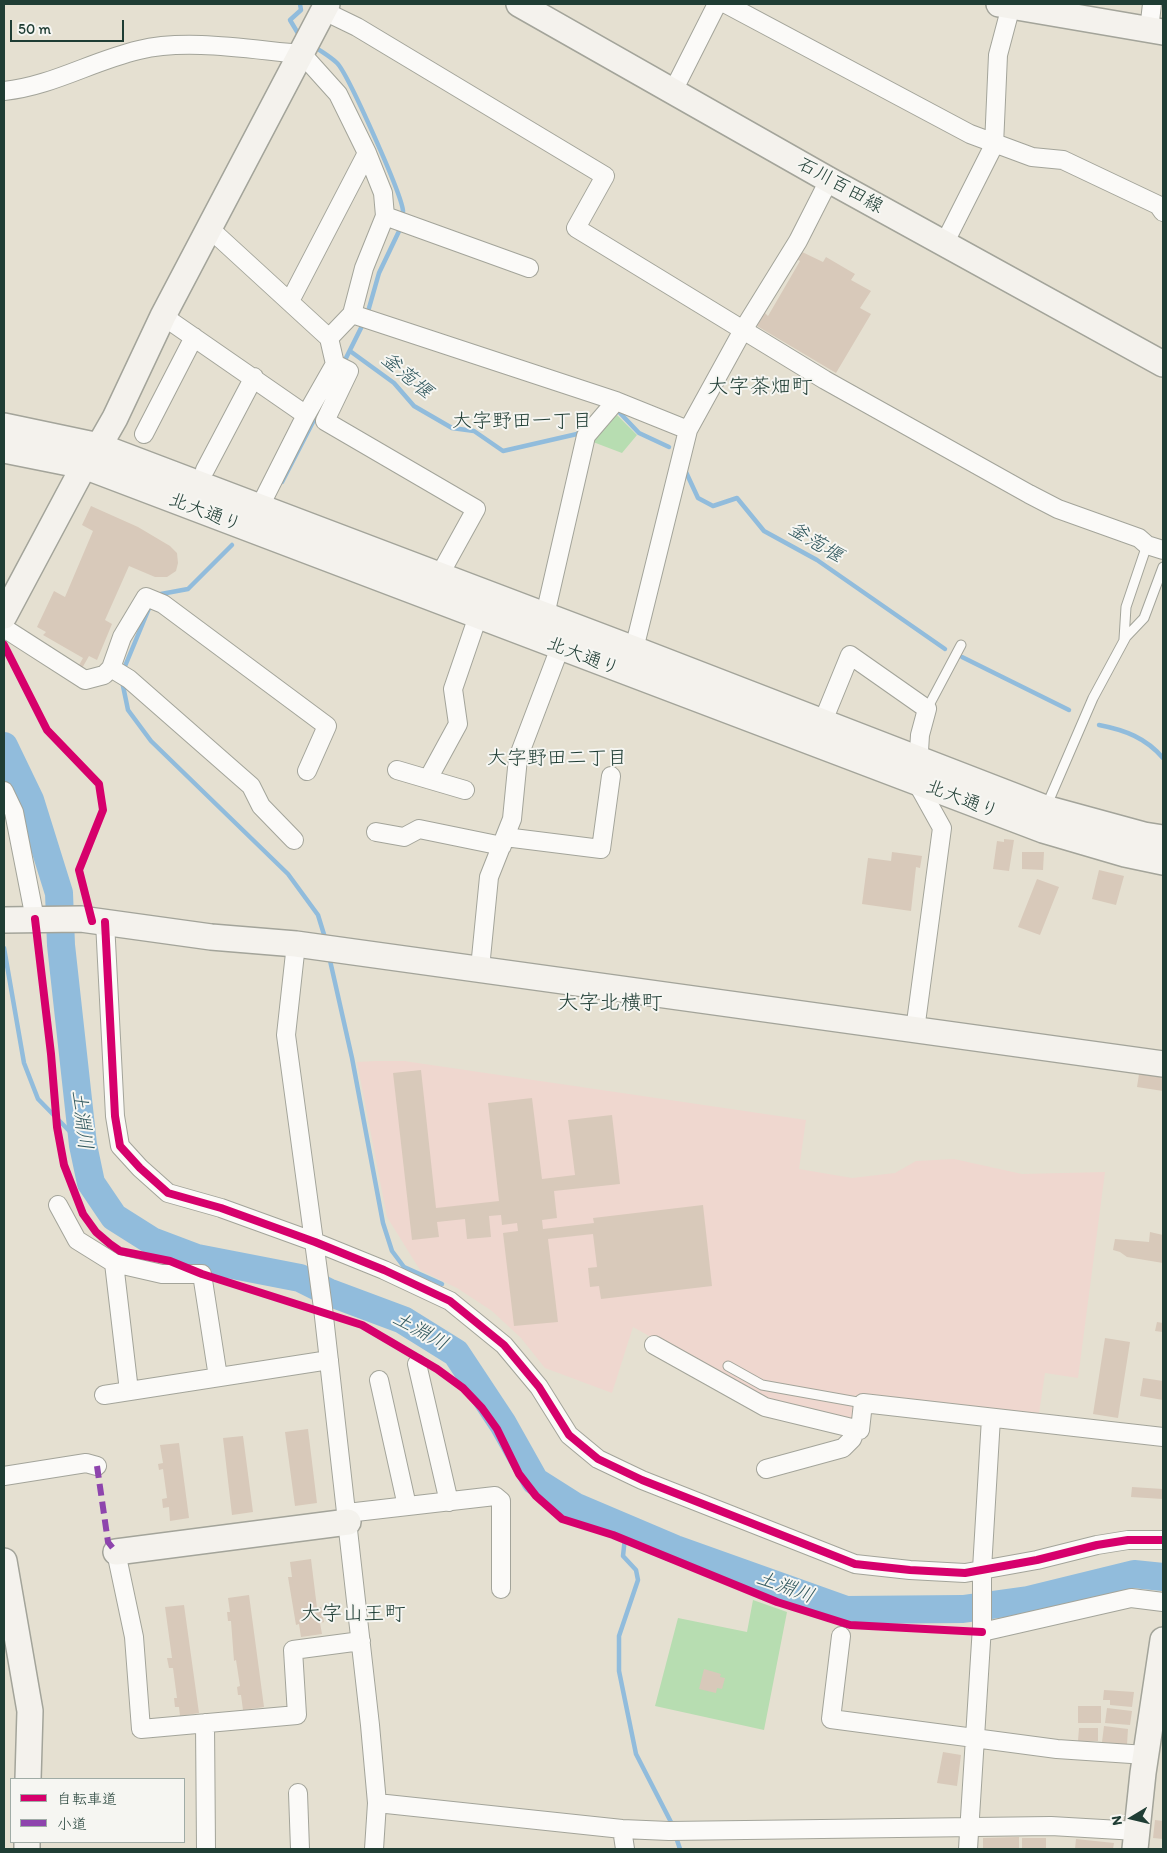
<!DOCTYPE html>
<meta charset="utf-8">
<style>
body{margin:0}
#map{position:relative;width:1167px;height:1853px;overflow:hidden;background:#e5e0d1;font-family:Itim,"Klee One",sans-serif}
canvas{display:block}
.frame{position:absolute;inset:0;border:5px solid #1f3d34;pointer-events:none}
.legend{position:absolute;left:10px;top:1778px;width:175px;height:65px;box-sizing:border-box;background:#f6f6f2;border:1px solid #a0aca6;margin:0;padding:6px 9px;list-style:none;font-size:15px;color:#1f3d34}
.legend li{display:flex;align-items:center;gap:10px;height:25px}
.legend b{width:25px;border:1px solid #a0aca6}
.north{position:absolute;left:1107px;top:1793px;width:50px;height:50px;-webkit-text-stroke:4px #f6f6f2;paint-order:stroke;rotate:261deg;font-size:14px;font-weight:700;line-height:20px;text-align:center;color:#1f3d34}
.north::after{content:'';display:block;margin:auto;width:18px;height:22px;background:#1f3d34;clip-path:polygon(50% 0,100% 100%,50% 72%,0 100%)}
.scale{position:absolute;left:10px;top:20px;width:114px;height:22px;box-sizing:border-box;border:2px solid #1f3d34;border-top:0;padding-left:6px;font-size:15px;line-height:18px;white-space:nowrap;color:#1f3d34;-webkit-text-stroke:4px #f6f6f2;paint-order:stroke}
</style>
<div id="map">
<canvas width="1167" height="1853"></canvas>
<div class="frame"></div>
<ul class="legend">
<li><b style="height:6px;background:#d6006c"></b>自転車道</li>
<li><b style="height:6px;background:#8e44ad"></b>小道</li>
</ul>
<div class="north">N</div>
<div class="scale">50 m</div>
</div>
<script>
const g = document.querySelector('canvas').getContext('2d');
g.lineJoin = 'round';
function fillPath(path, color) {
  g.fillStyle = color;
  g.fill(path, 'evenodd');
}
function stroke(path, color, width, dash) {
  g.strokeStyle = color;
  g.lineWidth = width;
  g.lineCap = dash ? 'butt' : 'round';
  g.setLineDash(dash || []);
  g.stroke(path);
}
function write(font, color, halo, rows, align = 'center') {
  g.font = font + ' Itim,"Klee One",sans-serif';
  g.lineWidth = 4;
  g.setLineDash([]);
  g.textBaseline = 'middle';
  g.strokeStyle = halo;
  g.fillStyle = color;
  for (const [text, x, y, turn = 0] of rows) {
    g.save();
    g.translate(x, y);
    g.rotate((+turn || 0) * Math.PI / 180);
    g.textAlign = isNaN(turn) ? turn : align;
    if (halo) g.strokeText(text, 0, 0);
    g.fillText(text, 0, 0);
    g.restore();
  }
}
fillPath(new Path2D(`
 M376,1061H404L806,1120L799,1169L852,1178L895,1173L916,1161L954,1159L1022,1174L1105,1172L1078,1378L1045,1373L1039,1413L856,1395L855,1418L851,1422L770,1403L633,1327L612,1393L545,1368L521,1338L492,1311L457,1288L420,1270L387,1217L357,1062Z`), '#efd7cf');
fillPath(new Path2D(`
 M617,415L637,435L622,453L593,442Z
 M753,1600L787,1612L764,1730L655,1706L678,1618L747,1632Z`), '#b7ddb1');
stroke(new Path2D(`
 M299,35L290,20L301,10L300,4
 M315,47C322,52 331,57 337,63C348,74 402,195 403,211C403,214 402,217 402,219
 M367,315L379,273L401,227
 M350,351L394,383L414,406L452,428L474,431L503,451L577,434L581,430
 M343,364L364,322
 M620,413L639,433L669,447
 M685,470L698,498L713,506L737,498L764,531L817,560L945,649
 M282,482L329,391
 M158,597L161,594L188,589L232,545
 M962,657L1069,710
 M123,671L150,606
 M122,681L128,710L151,741L288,874L318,915L326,941
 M1099,725C1125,730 1146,738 1163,758
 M4,948L24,1063L38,1099L83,1145
 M329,956L352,1058L383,1223L392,1251L404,1267L442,1284
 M626,1528L623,1556L636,1570L638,1580L619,1636V1671L636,1754L673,1826
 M675,1834L680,1849`), '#91bcdc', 4.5);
stroke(new Path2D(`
 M4,746L30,800L59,893L61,945L83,1145L91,1183L114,1217L152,1241L197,1258L300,1278L328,1292L403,1320L456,1353L503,1424L535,1481L576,1507L675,1549L846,1610L963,1609L1028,1600L1134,1574L1163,1577`), '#91bcdc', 28);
fillPath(new Path2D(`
 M798,250L823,262L826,257L855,274L851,280L871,291L860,308L871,314L836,373L757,326L765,313L768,316L800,261L793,257Z
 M91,506L138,527L170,546L177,553L178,563L176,571L167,577H155L129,566L105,620L112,624L97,660L89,656L81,670L78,667L83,658L43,635L46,632L37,627L54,591L65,597L93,531L82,525Z
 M1004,839L1014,840L1009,871L993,869L997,841L1004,842Z
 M892,852L922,856L920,868L916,867L911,911L862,904L868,858L891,861Z
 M1022,852H1044L1043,870L1022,869Z
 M1099,870L1124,876L1116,905L1092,899Z
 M1037,879L1059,887L1040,935L1018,927Z
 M421,1070L436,1208L499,1201L488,1103L532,1098L542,1179L575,1175L568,1120L612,1115L620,1184L554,1191L557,1218L542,1220L543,1229L594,1223L593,1218L703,1205L712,1286L601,1299L599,1286L590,1287L588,1268L597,1267L593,1234L548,1239L558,1322L514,1326L503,1233L518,1231L517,1223L502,1225L501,1215L489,1216L491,1237L467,1239L465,1219L437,1222L439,1237L412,1240L393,1073Z
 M1139,1074L1163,1077V1091L1137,1087Z
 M1150,1232L1163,1235V1263L1127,1257L1120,1252L1113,1250L1115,1239L1149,1242Z
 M1157,1322L1163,1323V1332L1155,1331Z
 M1105,1338L1130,1342L1118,1418L1093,1414Z
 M1143,1378L1163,1381V1400L1140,1396Z
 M308,1429L317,1503L295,1506L285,1432Z
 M243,1436L253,1512L232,1515L223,1438Z
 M179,1443L189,1518L170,1521L169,1507L163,1508L162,1499L167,1498L163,1469L159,1470L158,1464L163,1463L160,1445Z
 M1132,1487L1163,1489V1499L1131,1497Z
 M311,1559L317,1608L321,1607L324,1622L320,1623L322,1634L301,1637L299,1624L296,1625L288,1577H292L290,1562Z
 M249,1595L264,1707L243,1710L241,1695H238L237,1687L240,1686L236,1660L234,1661L231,1621H228L227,1612H230L228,1598Z
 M184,1605L199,1713L180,1716L179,1707H175L174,1698H177L173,1668H169L167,1658H172L165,1607Z
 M704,1669L721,1674L720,1677L725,1678L722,1689L717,1688L716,1693L699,1689Z
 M1104,1690L1134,1692L1132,1707L1110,1705V1700H1103Z
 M1078,1706H1101V1723H1078Z
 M1107,1708L1132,1711L1130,1725L1105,1723Z
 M1104,1726L1128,1729L1127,1745L1102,1742Z
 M1079,1728H1098V1741H1078Z
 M943,1752L961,1755L957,1786L937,1783Z
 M1155,1820L1163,1821V1839L1153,1838Z
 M1019,1837V1849H983V1838Z
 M1022,1838H1046V1849H1022Z
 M1076,1839L1114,1843L1113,1849H1075Z`), '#d8c9ba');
const lane = new Path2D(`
 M1147,545L1126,607L1124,639L1144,618L1163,567
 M927,709L961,645
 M1046,807L1093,698L1127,635
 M728,1366L762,1385L863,1403`);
const street = new Path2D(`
 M726,4L970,134L1032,157L1063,160L1158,205L1163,212
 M324,11L357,27L605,176L576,228L825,380L1029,494L1058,509L1139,538L1147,545L1163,550
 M1149,30L1152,4
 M4,91C52,86 92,61 139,50C187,38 253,50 302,54L338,94L367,153L383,193L385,216L364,268L352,314L329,338
 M673,91L717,4
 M385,216L529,268
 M209,228L329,338L335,364L306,415L254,518
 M944,244L994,145L998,55L1011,6
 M290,301L367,153
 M352,314L616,401L688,430
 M163,316L306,415
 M335,364L349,371L325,421L476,509L434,585
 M144,434L194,337
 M205,470L254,377
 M545,615L586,436L616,401
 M4,628L85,680L104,675L111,668L122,637L146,597L163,604L327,726L307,771
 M634,649L688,430L743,330L798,241L829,180
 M111,668L129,679L251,786L261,806L294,840
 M823,721L850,655L927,709L920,735L917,783L942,828L915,1030
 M397,770L465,790
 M428,779L458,724L453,689L478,616
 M4,791L14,812L35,919
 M376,832L404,837L419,829L502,846
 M505,837L601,849L611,776
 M105,922L115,1116L120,1146L140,1168L168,1193L221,1208L315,1242L384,1270L450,1301L504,1345L539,1387L569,1435L598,1459L642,1480L855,1564L910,1570L965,1573L1037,1560L1097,1545L1128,1540H1163
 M296,944L286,1035L323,1308L370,1725L377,1803L374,1849
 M480,968L489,877L512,819L518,758L564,637
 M58,1205L77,1240L114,1263L162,1274H202L218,1377
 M114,1263L129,1391
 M654,1345L765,1407L860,1430L863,1403L1163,1437
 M417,1364L449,1502
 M379,1380L407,1506
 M104,1395L329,1360
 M766,1469L843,1448L852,1439L856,1429
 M4,1476L86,1463L97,1466
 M347,1513L495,1496L501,1501V1589
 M116,1552L134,1637L141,1729L297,1715L293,1650L361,1641
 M982,1632L1131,1598L1163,1602
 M841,1636L831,1719L1057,1749L1146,1755
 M205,1723L206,1849
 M298,1793L300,1849
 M377,1803L622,1829L669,1831L1051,1826L1137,1831
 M622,1829L625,1849
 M968,1849L982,1626V1569L991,1418`);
const secondary = new Path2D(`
 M519,4L829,180L1163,364
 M999,4L1163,32
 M4,426L99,446L634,649L1045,808L1144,835L1163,838
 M4,450L84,466L1043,830L1125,854L1163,862
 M4,616L84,466L99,446L115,418L163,316L327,4
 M4,920L81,919L211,937L296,944L1163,1064
 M116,1552L348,1522
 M4,1561L30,1711L28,1779
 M27,1849V1842
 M1135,1849L1143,1773L1163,1640`);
stroke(lane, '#a3a49a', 11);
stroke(street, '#a3a49a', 20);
stroke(secondary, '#a3a49a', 28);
stroke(lane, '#fbfaf8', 9);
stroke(street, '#fbfaf8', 18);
stroke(secondary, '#f4f2ed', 25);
stroke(new Path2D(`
 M97,1466L108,1542L116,1552`), '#8e44ad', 6, [12, 6]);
stroke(new Path2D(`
 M4,645L47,730L99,784L103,810L79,870L92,921
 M35,919L51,1054L57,1127L64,1165L83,1214L96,1232L110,1244L120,1251L170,1261L202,1274L362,1325L437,1369L463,1388L482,1408L497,1429L519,1474L536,1496L562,1519L613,1535L777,1602L850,1625L982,1632
 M105,922L115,1116L120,1146L140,1168L168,1193L221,1208L315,1242L384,1270L450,1301L504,1345L539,1387L569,1435L598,1459L642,1480L855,1564L910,1570L965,1573L1037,1560L1097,1545L1128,1540H1163`), '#d6006c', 8);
write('19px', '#1f3d34', '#f6f6f2', [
 ["石川百田線",840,186,29],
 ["北大通り",205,513,21],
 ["北大通り",583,657,21],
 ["北大通り",962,800,21]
]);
write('italic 20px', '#32595f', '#f6f6f2', [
 ["釜萢堰",406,376,40],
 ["釜萢堰",815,543,31],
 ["土淵川",81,1120,83],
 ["土淵川",420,1332,29],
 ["土淵川",785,1588,20]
]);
write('20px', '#1f3d34', '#f6f6f2', [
 ["大字野田一丁目",522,422],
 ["大字野田二丁目",557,759]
]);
write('21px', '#1f3d34', '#f6f6f2', [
 ["大字茶畑町",760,388],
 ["大字北横町",610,1004],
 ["大字山王町",353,1615]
]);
</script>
